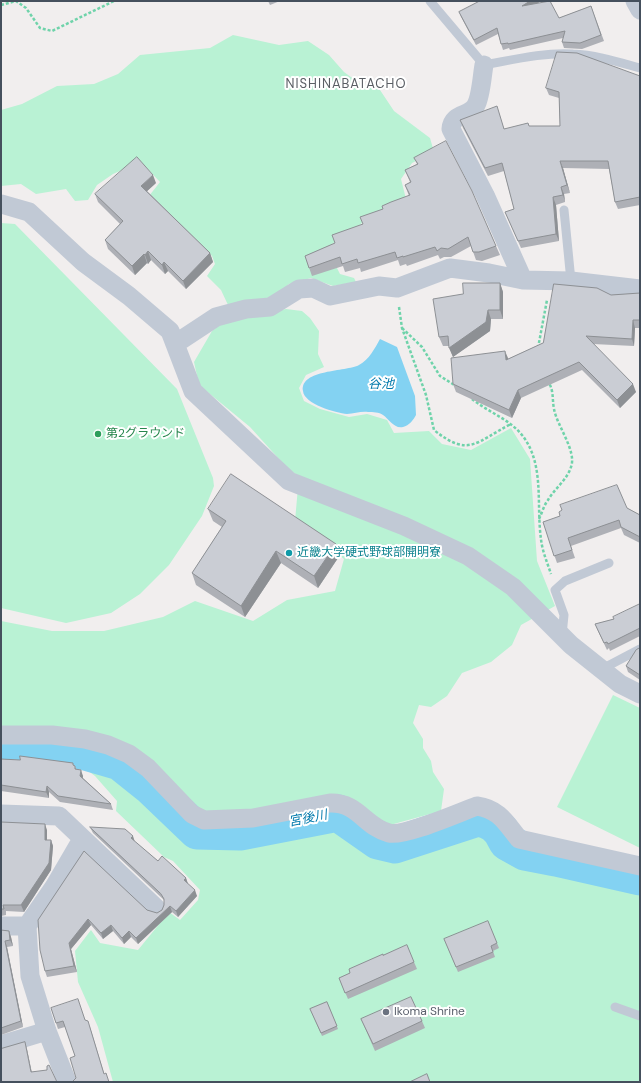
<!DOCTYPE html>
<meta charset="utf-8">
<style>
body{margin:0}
#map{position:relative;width:641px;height:1083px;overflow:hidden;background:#f1eeee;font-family:"DM Sans",sans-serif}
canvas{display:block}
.frame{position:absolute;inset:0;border:2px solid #45505d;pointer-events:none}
</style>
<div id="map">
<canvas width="641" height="1083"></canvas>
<div class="frame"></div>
</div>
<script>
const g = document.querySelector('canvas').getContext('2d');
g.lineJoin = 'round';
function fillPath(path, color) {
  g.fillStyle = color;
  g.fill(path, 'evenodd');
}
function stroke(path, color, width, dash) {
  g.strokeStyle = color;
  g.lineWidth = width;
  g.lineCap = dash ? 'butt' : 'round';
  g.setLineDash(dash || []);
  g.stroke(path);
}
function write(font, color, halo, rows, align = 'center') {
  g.font = font + ' "DM Sans","Noto Sans JP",sans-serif';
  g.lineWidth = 4;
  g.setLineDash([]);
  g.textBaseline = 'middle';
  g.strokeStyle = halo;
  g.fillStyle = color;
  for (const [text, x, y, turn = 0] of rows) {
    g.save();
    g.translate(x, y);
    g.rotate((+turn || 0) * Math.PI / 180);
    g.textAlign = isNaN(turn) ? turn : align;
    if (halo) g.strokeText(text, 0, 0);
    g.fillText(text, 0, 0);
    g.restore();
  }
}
fillPath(new Path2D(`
 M233,35L279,45L308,41L329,55L344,72L362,85L380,90L394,111L430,138L434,152L412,163L401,179L406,199L366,217L358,228L332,244L333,260L340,274L354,278L356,282L333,286L311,278L289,284L276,296L261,301L228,305L221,290L207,276L215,264L212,256L149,196L160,182L141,162L113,174L97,185L88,200L75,201L66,189L36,194L21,184L1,186V110L22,104L57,86L94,84L118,74L140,55L210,48Z
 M1,223L15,224L177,389L213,478L214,486L202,516L169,565L140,594L111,613L66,623L1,608Z
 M286,309L302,311L310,318L319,331L318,354L324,367L306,375L299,388L304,401L320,409L349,417L367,414L387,420L394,433L429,431L442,444L471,450L511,428L530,459L537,561L555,606L521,625L512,645L491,662L462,673L447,696L431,707L419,705L413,723L423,739V748L431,761L433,772L444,789L441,811L390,825L377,818L359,803L242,812L198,811L136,750L1,729V621L52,631H104L163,617L195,601L253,621L287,600L335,591L344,559L295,521L299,476L289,470L250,427L199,385L194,362L212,331L225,321Z
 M613,695L640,708V848L557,807Z
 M83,757L108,762L148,788L177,821L195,835L238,836L330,819H340L370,841L388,849L421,842L462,826L481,821L490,824L503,845L519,855L607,873L640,882V1082H113L98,1027L78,982L75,951L91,930L100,943L138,950L169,912L180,920L198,900L200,890L173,861L164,857L116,811L117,801L95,776L79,764Z`), '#b9f2d4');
fillPath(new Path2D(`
 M380,339L397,347L415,396L416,415C414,419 409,426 403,427C394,429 389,419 383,415C379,412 373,412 368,412C361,411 354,414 347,414C336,413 304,404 303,391C300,369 346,372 359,365C369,360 375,348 380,339Z`), '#83d2f2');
stroke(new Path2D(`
 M1,750L47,746L82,751L120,762L150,786L197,831L240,832L338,813L378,841L395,845L478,818L486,820L494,824L501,831L507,842L525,852L556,858L640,877`), '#83d2f2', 37);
stroke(new Path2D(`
 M1,5L16,1L26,8L40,28L52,31L114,1
 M399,307L402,328L426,395L434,430C469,458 476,442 511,424
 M402,328L422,347L440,376L456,386
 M538,348L547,300
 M472,399C488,412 509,419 522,435C545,464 536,504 541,539C542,550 547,562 551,574
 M539,519C542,513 544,505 548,500C555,488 567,480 571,467C577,451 557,426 554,409C552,399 554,392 549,383`), '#6fd3aa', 2.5, [3, 2]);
stroke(new Path2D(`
 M430,1L484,65C512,60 544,52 573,54C596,55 618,62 640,68
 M564,210L571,281
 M562,635L564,615L555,590L565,581L609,563
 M602,669L640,649
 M615,1007L640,1016`), '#c1c9d5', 9);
stroke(new Path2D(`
 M635,1L640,10
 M484,65C482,76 481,96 476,105C471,117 452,112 451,129L485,195L523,280
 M1,204L29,212L83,262L129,296L170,331L193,391L289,481L404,526L468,556L513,587L571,645L620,684L640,694
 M175,344L216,317L246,309L270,307L299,289L313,288L330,296L379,286L397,288L450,268L489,273L523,280L571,281L640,289
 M1,735H52L85,739L108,745L129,754L148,768L192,814L204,820L253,818L330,803C358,802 365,827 389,833C404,837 460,812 477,806C499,809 506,823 519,839L640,866
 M1,814L59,816L156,908
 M1,926H27
 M1,1045L47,1031
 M67,1082L47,1031L30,976L27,926L54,887L82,839`), '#c1c9d5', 19);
fillPath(new Path2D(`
 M268,1H280L270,5Z
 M480,1H541L537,4L559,18L591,6L604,41L582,49L564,48L562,42L563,38L510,50L509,48L503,50L498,34L476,45L461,17L459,12Z
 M640,76V205L618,209L615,202L609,169L563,168L570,193L564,194L565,202L556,205L559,241L521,248L505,212L514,209L504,171L488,176L463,128L460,120L499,113L504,129L529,126H560L559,98L549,95L546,88Z
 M414,158L496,246L500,255L482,261L476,260L471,246L451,257H444L440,259L438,255L407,266L406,264L400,266L398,260L361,272L360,268L345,272L343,266L312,276L305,256L335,243L363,224L383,209L409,196L405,185L410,182L405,170L417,164Z
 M156,183L147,191L210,253L213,262L186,289L168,271L165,274L151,260L148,264L147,263L135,275L108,249L105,240L120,224L98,202L95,194Z
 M500,283L503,292V319H491L490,331L453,357L449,346H443L439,337L463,294Z
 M640,293V328H635L634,346L593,344L636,392L620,408L582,370L521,398L512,418L456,392L453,384L508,359L543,343L611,295Z
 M627,508L640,515V543L624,535L621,528L571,546L575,558L557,563L543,522Z
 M208,509L336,544L340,555L318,588L281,563L245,617L196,585L192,573L222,527L213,521Z
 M640,604V636L610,651L609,648L607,650L598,631L595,624L614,619Z
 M640,648V680L628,672L626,666Z
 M1,759L73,765L83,776V778L111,804L113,810L60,802L49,792V798L1,791Z
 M1,822L47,830V840H51L53,846L51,870L24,912L6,911V915L1,916Z
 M90,827L135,842L158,861L186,878L188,884L197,896L178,917L172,912L138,944L131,937L124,944L113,931L103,939L91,925L71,949L77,972L47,977L45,971L38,920L147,910L157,913L162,910L164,905V900L93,833Z
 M1,930L9,931L11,937L13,946L7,947L23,1027L1,1035Z
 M444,939L497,943L499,948L493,951L495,957L458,972Z
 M383,955L414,962L417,969L348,999L339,978L350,973Z
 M327,1002L338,1029L322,1036L310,1009Z
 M51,1008L85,1020L90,1027L104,1073L76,1078L75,1056L65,1027L58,1029Z
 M361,1019L422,1021L425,1028L375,1051Z`), '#aeb0b6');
fillPath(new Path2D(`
 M530,1H541L524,12L522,6Z
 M560,161L563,168L570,193L567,185Z
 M153,175L156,183L144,194L141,186Z
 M561,187L564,194L565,202L563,195Z
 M553,197L556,205L559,241L556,234Z
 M148,251L151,260L148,264L145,255Z
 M210,253L213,262L186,289L183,281Z
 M144,254L147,263L135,275L132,266Z
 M164,262L168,271L165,274L162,265Z
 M500,283L503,292V319L500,310Z
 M488,310L491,319L490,331L453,357L449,348Z
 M633,320L635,328L634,346L632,339Z
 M505,351L508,358L509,367L506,360Z
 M633,384L636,392L620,408L617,400Z
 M518,390L521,398L512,418L509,410Z
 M336,544L340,555L318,588L314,576Z
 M276,551L281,563L245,617L241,606Z
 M81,770L83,776L82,782L80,776Z
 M47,786L49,792V798L46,792Z
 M45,824L47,830V846L45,840Z
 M133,836L135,842L131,838Z
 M51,840L53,846L51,870L24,912L21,905Z
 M186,878L188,884L184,880Z
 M195,890L197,896L178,917L176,911Z
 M170,906L172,912L138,944L136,938Z
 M88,919L91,925L71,949L77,972L74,966L69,943Z
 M111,925L113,931L103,939L101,933Z
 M9,931L11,937L13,946L10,940Z
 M129,931L131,937L124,944L122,938Z
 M5,941L7,947L23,1027L21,1021Z
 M25,1042L27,1049L33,1078L31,1072Z`), '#8d9094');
const building = new Path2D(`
 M480,1H530L522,6L550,1L559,18L591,6L601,35L580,43L562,42L565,31L508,44V43L501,44L497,28L474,40L459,12Z
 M557,52L577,53L640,76V197L615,202L608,161H560L567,185L561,187L563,195L553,197L556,234L518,241L505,212L514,209L502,163L485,168L460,120L497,106L504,129L528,123L529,126H560L559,92L546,88Z
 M446,141L472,191L496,246L479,252H473L468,237L448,249L441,248L437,251L435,247L403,257V256L397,258L395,252L358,263L357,259L342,264L340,257L309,268L305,256L335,243L332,235L363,224L360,217L383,209L382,206L391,202L410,195L405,185L411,182L405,170L418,164L414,158Z
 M137,157L153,175L141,186L210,253L183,281L164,262L162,265L148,251L145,255L144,254L132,266L105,240L123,221L95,194Z
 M463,283H500V310H488L486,322L449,348L448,336L439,337L433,299L463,294Z
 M554,284L597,288L611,295L640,293V320H633L632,339L586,336L633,384L617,400L579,362L518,390L509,410L453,384L451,358L505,351L506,360L543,343Z
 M231,474L336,544L314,576L276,551L241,606L192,573L226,521L208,509Z
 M617,485L627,508L640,515V537L621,527L619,520L568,538L572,550L554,556L543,522L560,516L559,512L562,510L560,505Z
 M640,604V628L608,644L607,642L604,643L595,624L614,619L613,617Z
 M640,648V675L626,666L636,650Z
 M20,756L73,763V765L75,766V769L81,770L80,776L111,804L58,796L47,786L46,792L1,785V759L20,760Z
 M1,822L45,824V840H51L49,863L21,905H3L4,909H1Z
 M90,827L125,829L133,836L131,838L158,861L162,856L186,878L184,880L195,890L176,911L170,906L136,938L129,931L122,938L111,925L101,933L88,919L69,943L74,966L45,971L40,950L38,920L84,851L147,910L157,913L162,910L164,905V899L161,894Z
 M488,921L497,943L491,946L493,952L456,967L444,939Z
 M1,930L9,931L10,940L5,941L21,1021L1,1028Z
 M407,945L414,962L345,993L339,978L350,973L349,969L383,954V955Z
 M411,997L422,1021L373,1044L361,1019Z
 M78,999L85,1020L88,1021L104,1074L106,1073L109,1082H72L76,1078L70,1058L75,1056L63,1021L56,1023L51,1008Z
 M327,1002L337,1026L321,1033L310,1009Z
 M25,1042L31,1072L47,1070V1066L49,1065L57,1082H1V1049Z
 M427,1074L430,1082H410Z`);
fillPath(building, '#cacdd4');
stroke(building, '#8d9094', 1);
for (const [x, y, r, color] of [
 [98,434,4,"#2e9e5b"],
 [289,553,4,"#0f9aa8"],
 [386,1012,4,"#6b7280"]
]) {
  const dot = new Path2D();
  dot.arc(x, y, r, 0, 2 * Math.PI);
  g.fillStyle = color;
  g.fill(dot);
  stroke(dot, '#fff', 1.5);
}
write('12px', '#27864d', '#fff', [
 ["第2グラウンド",106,434]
], 'left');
write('12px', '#0d838f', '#fff', [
 ["近畿大学硬式野球部開明寮",297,553]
], 'left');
write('12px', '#5b616d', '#fff', [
 ["Ikoma Shrine",394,1012]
], 'left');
g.letterSpacing = '1px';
write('13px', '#5a5e64', '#fff', [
 ["NISHINABATACHO",346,85]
]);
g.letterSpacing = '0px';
write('italic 13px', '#037aac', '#fff', [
 ["谷池",381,385],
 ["宮後川",308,819,-11]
]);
</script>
